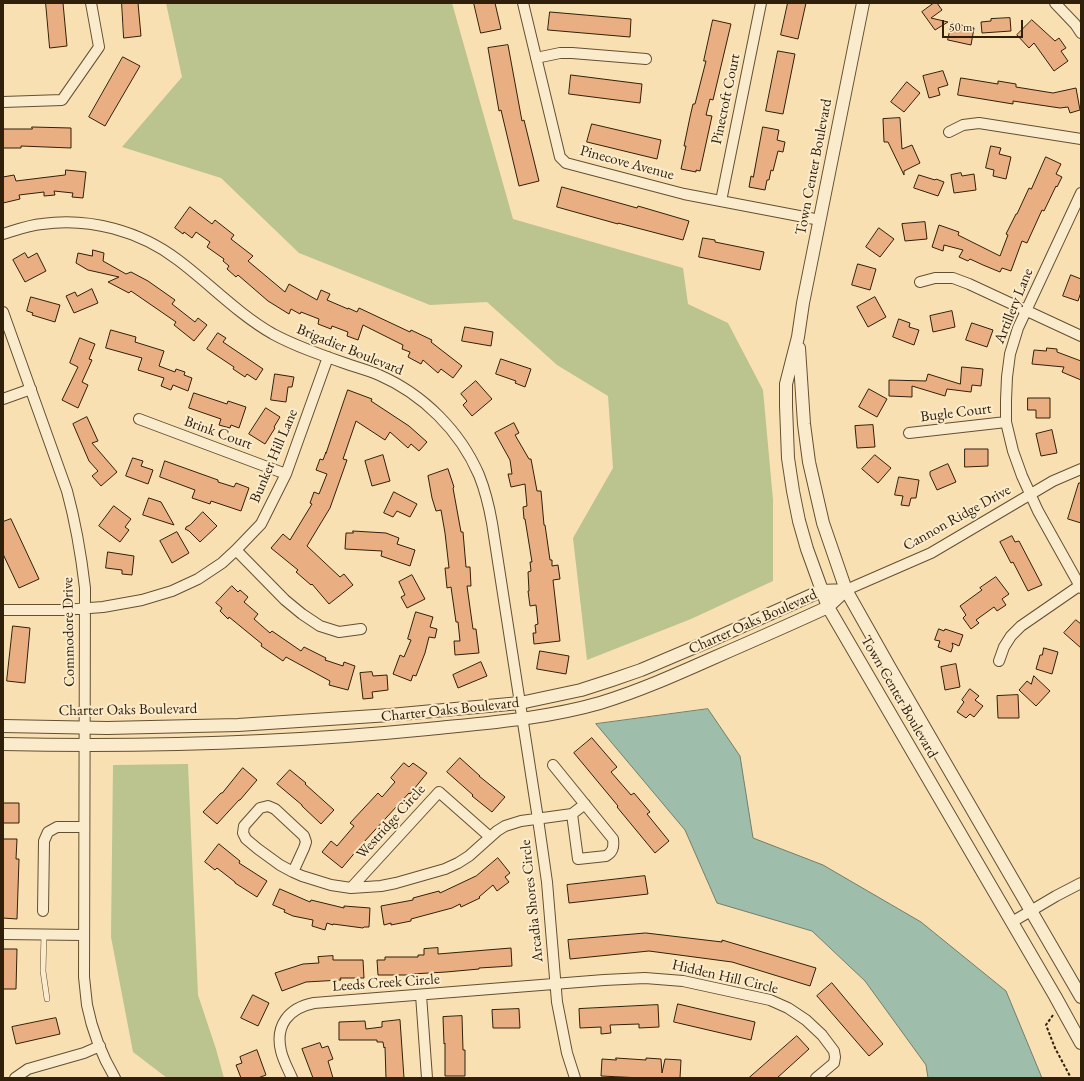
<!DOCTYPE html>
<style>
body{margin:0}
#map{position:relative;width:1084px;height:1081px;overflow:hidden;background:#f9e0b2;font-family:"EB Garamond",serif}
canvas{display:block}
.frame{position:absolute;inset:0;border:4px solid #312009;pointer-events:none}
.scale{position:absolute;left:942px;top:20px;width:81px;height:18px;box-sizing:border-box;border:2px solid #312009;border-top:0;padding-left:5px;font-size:12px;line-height:14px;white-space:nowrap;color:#312009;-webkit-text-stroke:3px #fbebcd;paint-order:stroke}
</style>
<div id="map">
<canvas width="1084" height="1081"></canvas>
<div class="frame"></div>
<div class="scale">50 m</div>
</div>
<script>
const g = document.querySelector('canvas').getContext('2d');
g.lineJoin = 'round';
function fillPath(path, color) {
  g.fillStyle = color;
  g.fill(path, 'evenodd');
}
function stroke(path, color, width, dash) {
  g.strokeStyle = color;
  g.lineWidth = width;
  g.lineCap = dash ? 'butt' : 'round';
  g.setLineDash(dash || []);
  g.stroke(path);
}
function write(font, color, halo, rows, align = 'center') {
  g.font = font + ' "EB Garamond",serif';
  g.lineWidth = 4;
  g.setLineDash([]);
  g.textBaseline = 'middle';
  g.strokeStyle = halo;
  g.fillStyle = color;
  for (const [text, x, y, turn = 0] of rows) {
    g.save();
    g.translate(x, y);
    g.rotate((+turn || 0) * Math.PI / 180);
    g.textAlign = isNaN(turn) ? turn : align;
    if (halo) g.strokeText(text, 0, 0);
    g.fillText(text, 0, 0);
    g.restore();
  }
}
fillPath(new Path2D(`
 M166,3H452L513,219L683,268L688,304L728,323L763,390L773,500V581L691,619L587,660L573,538L613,468L608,396L557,365L487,302L430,305L299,253L221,178L122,147L182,77Z
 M188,764L198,995L216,1049L224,1078H167L133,1052L111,937L113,765Z`), '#bbc38e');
const water = new Path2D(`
 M708,709L740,756L753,838L823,865L921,922L1006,991L1042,1078H928L926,1065L865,981L812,931L717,903L685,830L596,724Z`);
fillPath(water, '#9ebdaa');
stroke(water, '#727e6a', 1);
const building = new Path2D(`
 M46,3H63L67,46L50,48Z
 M122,3H138L141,36L124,38Z
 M474,3H495L501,29L481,33Z
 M788,3H806L798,39L781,35Z
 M934,3H937L942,10L931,18L948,22L935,30L922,12Z
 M550,12L631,19L630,37L548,30Z
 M1010,18L1011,31L982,33L981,22L991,21V19Z
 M713,20L731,24L713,100L710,99L706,115L712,116L700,171L696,170V172L681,169L686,146H684L690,117L693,104H695L706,61H704Z
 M1032,20L1055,41L1059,38L1066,48L1061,51L1068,61L1054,71L1034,43L1029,48L1017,35Z
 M952,23L974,28L971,45L948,40Z
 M508,45L522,121L524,120L539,181L519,186L501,110L499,111L488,48Z
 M778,51L795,54L783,114L766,111Z
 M123,57L140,66L105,126L89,117Z
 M943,71L948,85L938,88L940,95L929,98L923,76Z
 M571,75L642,84L640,103L569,94Z
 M961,78L998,84V81L1016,84V87L1053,93L1076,88L1080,110L1070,113L1068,107L1060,108L1013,101V104L958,95Z
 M907,82L920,93L904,112L891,102Z
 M900,118L902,149L912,145L920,163L904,171V175L888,142H884L883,119Z
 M592,124L661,140L657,159L587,142Z
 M32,127L71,128V148L21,146V148H3V129H32Z
 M763,127L779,130L777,140L785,142L783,152L778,151L773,171L771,170L769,180H767L765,190L749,187L751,176L753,177Z
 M991,146L1001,148L999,154L1011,157L1006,179L993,176L994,170L986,168Z
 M1046,157L1061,164L1056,174L1062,177L1057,187L1056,186L1044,211L1042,210L1027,243L1022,241L1011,271L1002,268L1000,272L983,265L970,259L968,261L959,257L963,250L944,245L943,251L932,247L939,225L959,232L958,235L1000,256L1008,235L1006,234L1016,214H1017L1029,188L1031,189Z
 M66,170L86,172L83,198L72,197L73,193L54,191L55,195L44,196V192L19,195L20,199L3,203V177L14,175L16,181L65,175Z
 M961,173L962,176L974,174L976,190L954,193L951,175Z
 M919,175L935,180L936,179L944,182L938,196L914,188Z
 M562,187L637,208L638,206L689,221L683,240L618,223V224L557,207Z
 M190,207L212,224L215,220L234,235L231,239L253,256L248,261L285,292L289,284L317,300L321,290L330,294L327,300L348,309V308L357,312L359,308L410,332L411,330L432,340L431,342L462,366L453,378L441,369L438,373L423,360L421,364L408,357L410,352L402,349L403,345L363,325L358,340L347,336L348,332L332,326L331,329L318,324L319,319L301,312L300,314L291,309L289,314L268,301L238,275L236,277L227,269L229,266L223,261L224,259L207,247L210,242L196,232L192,238L184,232L183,234L175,228Z
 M925,222L927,239L905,241L902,224Z
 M879,228L894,239L880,257L866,247Z
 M703,238L715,240V242L764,252L760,270L699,257Z
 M93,250L104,253L103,261L126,274L131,272L148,281L175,300L172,304L195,322L198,318L207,325L194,341L174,325L176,322L131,291L129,293L108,282L119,277L88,270L76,263L78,253L92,256Z
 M25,253L28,258L37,253L46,271L25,282L13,260Z
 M858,264L876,269L870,290L852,285Z
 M1071,275L1081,279V292L1078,301L1063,296Z
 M92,289L98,303L74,313L66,296L75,292L77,296Z
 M31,297L60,305L55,322L32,315L33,313L27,311Z
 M875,297L886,317L868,327L857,307Z
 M952,311L955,327L933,332L930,316Z
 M899,319L910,323L909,327L919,330L914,345L893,337Z
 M972,323L993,330L987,347L966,340Z
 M465,327L493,332L491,346L462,341Z
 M111,330L136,337L135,342L164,351L159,366L175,372L176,369L185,372L184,375L192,378L188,391L173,385L171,390L161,386L164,378L138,370L142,358L106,348Z
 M218,333L226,338L223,342L263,369L256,380L247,374L245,377L233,369L234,367L207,349Z
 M80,338L95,344L89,359L92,360L82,382L88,385L78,408L62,400L78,367L70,363Z
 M1047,348L1057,349V352L1081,361V380L1062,372L1064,367L1032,364L1034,350L1046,351Z
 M501,359L531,369L525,387L515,383L516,381L496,374Z
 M962,367L983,369L981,386L972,385L971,392L947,389L945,396L912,386V397L889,396V380L926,381L928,374L960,384Z
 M275,374L294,377L292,387H288L286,402L271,400Z
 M476,381L492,399L472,416L463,405L467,401L461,394Z
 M869,389L887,399L877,417L859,407Z
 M348,390L372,399L371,401L409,426L427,442L419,451L411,444L408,448L390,432L385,440L356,421L343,459L347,460L330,508L307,546L340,577L344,574L353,585L329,604L312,584L311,585L296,572L298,570L271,548L283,534L290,540L312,504L310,503L314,492L319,494L327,474L316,470L320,459L323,460L326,452V453Z
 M194,393L227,404L228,401L246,407L239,428L231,425L230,428L219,425L221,419L189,408Z
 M1028,398H1050V418H1036V410H1028Z
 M266,408L280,417L274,427L275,428L265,444L249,434Z
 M87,417L98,441L92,443L117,472L101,486L92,476L98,471L89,461L73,424Z
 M514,423L519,433L515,435L529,459H531L537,491H541L544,525H545L550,560H552V566L558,565L560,579L553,580L560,641L534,644L533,633H536L535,625L538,624L536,605L530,606L528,591H529L528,572L531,571L530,562H532L525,519H524L523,507L527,506L525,484L511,487L508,474H512L510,460L495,433Z
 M873,425L875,447L857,448L855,426Z
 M1052,430L1057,453L1041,456L1036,434Z
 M965,449H988V466L965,467Z
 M383,455L390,481L372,486L365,461Z
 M875,455L891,468L878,483L862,469Z
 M133,458L143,461L141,466L153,470L148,484L126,476Z
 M165,461L218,480V482L234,487L236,483L249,488L241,511L211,501L210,504L192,498L195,490L160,477Z
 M948,464L956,482L937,490L930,475V472Z
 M448,469L454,487L453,488L461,532H463L466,567H470L471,586H467L473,629H476L479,653L455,655L454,641H460L458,622H456L451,587L447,588L445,568H449L445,533L441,510L436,511L432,498L428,476Z
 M899,477L919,480L916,498H911L909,506L901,505L903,496L895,495Z
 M1079,483H1081V523L1068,519Z
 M394,492L417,504L410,517L397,511L393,517L384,513Z
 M149,498L161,502L174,525L143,515Z
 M114,506L131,519L125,527L129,530L120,542L99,526Z
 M203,512L217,526L200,542L189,531L185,529L186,528V527L190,525Z
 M11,519L39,579L19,588L3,554V522Z
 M353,531L386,533L399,538L397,544L415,550L410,566L381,556L382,551L345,549L346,533H353Z
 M177,532L189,553L172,563L160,541Z
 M1012,536L1015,542L1019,541L1042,585L1028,591L1013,562L1011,563L1000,542Z
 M108,552L134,556L132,575L122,574V570L106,568Z
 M412,575L425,599L407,608L401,597L405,595L399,582Z
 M996,577L1009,594L1002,599L1006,605L997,611L994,607L976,620L979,623L971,629L963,618L966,615L960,606L982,590L980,588Z
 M232,586L238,592L240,590L248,597L244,602L258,614L254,619L270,633L272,631L301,651L304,647L326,658L325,660L343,666L344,662L355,666L348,690L329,685L330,681L286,657L283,661L261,646L262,644L229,617L228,619L220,611L222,608L216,603Z
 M416,612L433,617L430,627L437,629L435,638L429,637L425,653L416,676L413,675L411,681L393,674L400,655L404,657L411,640L408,639Z
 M1076,620L1081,624V648L1064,633Z
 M13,626L30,628L25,683L7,681Z
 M939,629L944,631L945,629L963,635L959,646L952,643L953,646L951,652L938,647L940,641L935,640Z
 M1044,648L1058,652L1052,674L1036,669L1040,655H1042Z
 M540,651L569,656L566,674L537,669Z
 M481,662L487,676L458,688L453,675Z
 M956,664L960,687L945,690L941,667Z
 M372,672L373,676L387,675L388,690L372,692L373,698L363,699L360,673Z
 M1034,676L1050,691L1036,706L1019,690L1027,681L1031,684Z
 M970,689L979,696L975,700L983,706L974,717L970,714L966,718L957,712L964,702L962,700Z
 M1018,695L1019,718H998L997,696Z
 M592,738L617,767L611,772L631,795L634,793L650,812L647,814L669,841L655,853L617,807L618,806L574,753Z
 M460,758L480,776H479L505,797L492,812L472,796L473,795L447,772Z
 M404,763L409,767L413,763L427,773L410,794L409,793L363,843L342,868L322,852L331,841L337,846L354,826L350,823L378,793L382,797L395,782L391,778Z
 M243,768L257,780L240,800H239L217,824L203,812L221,793H222Z
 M290,770L306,783L305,784L334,810L321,824L302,806V805L277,784Z
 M3,803H19V823H3Z
 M3,839H17L16,859H19L17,919L3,918Z
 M219,844L240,861L239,863L267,881L257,897L235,883V882L217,868L215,870L205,862Z
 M498,858L510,873L505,877L509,882L497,891L493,885L479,897L480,898L461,907L460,904L452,908L411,919V921L391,925V923L384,925L381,906L413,900V898L439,891L440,893L476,876Z
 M645,876L648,894L569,903L567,885Z
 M280,889L310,902L311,900L344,908V906L370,908L369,927H364L363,928L333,924V925L327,923L325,930L312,926L313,920L293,916L284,912L285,910L273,905Z
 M646,933L722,942V940L816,968L810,986L732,962L649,951L570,959L568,940Z
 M438,948V954L511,948L512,966L479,968V969L446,972L412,974V975H378L377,960H385V957H418V955H424V949Z
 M3,949H17L16,989H3Z
 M333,956V960H363L364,978H340L341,980L306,982L282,991L275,973L303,964L319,963L318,957Z
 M832,983L883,1044L869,1056L817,996Z
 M253,995L269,1003L258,1026L241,1018Z
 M678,1004L755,1022L751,1040L674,1022Z
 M658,1005L659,1027L639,1028V1024L610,1025L611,1033L601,1034V1027L580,1028L579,1009Z
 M519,1009L520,1028H493L492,1010Z
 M462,1016L463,1050H465V1076H445V1043L444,1044L443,1017Z
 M56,1018L60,1034L16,1044L12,1027Z
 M400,1020L404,1078H386L385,1047L384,1048L383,1042H377V1040H339V1022L365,1021L366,1029L382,1027V1022Z
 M797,1036L809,1049L777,1078H749Z
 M320,1043L322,1048L328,1046L333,1059L328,1061L333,1078H313L302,1049Z
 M257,1050L266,1075L258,1078H241L236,1065L242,1063L240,1057Z
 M616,1058L646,1060V1058L661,1059L662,1073L665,1059L681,1060L680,1078H642L601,1076L602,1059L616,1060Z`);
fillPath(building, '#e9af83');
stroke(building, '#312009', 1);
const service = new Path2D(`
 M44,934L43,971L47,999`);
const minor = new Path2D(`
 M523,3L560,157L566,163L684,194L820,220
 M1055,3L1075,24L1081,33
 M536,58L560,53H572L646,59
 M3,102L62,100L99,47L91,3
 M949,132L963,125L979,123L1081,139
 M1081,193L1018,328L1010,354L1007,377L1006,400V422L1013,451L1022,476L1038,511L1081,588
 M721,201L761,3
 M3,234C16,230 29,225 42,224C89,217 140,231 178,260C210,284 238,314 273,334C297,347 324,356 350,365C359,368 370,371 379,375C423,394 460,431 479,475C485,490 489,506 492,523L538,819L547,882L557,1002L567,1053L575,1078
 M920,282L935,278H953L969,284L1081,336
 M3,312L67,491C76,524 81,554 85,588L84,977C85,986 86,995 87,1005C92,1030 102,1056 115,1078
 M3,399L31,389
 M139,419L286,474
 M909,433L1006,422
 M236,550L285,600L302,614L320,626L339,632L361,629
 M846,590L931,553L1053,481L1081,469
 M3,610H63L103,607L142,600L172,591L198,579L222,563L236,550L261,524L286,474L328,357
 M999,661L1004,647L1011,636L1021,626L1079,586
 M553,765L613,839C614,847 613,852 606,856L578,859L572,814
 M293,872L304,848L306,842L304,836L275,809L268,806L260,808L244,826L243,833L246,839L258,849L280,865L293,872L302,876L331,885L351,888L381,886L396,883L445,869L458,863L469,856L497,831L505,826L521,821L572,814L585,804
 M351,888L439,792L490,837
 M43,911L44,841L48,832L57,827H84
 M1012,922L1056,896L1081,883
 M3,934L83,935
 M421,995L427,1078
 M15,1078L28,1069L84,1053L100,1046
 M292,1078C288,1069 283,1060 281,1051C275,1026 288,1008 314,1003L604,980L645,978L683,981L770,1000L788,1008L806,1020L822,1035L834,1051L835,1057L834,1063L816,1078`);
const tertiary = new Path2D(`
 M863,3L803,303L798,337L786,384V406L788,458L793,491L799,521L807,549L828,607L1055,996L1081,1043
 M799,348L804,424L809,462L823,523L846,590L890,668L1081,997
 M3,726L107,728L238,725L390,715L520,703L581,690L612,680L641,670L707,642L821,591L846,590
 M3,744C145,747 287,743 428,729C486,723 544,719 600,703C639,691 675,675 711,659C750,642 789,625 828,607L846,590`);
stroke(service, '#635033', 6);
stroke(minor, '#635033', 12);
stroke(tertiary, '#635033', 14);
stroke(new Path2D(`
 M1053,1015L1046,1025L1055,1048L1071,1078`), '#312009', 2, [3, 2]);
stroke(service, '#fbebcd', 5);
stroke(minor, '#fbebcd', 10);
stroke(tertiary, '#fbebcd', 12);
write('15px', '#312009', '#fbebcd', [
 ["Pinecroft Court",726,99,-78],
 ["Pinecove Avenue",627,163,15],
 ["Town Center Boulevard",814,167,-79],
 ["Artillery Lane",1014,306,-68],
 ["Brigadier Boulevard",350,350,22],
 ["Bugle Court",956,413,-7],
 ["Brink Court",218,433,20],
 ["Bunker Hill Lane",274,456,-67],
 ["Cannon Ridge Drive",957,518,-29],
 ["Charter Oaks Boulevard",753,622,-24],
 ["Commodore Drive",69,632,-91],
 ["Town Center Boulevard",899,697,60],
 ["Charter Oaks Boulevard",128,710,-1],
 ["Charter Oaks Boulevard",450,710,-6],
 ["Westridge Circle",391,822,-48],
 ["Arcadia Shores Circle",532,901,-96],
 ["Hidden Hill Circle",725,977,13],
 ["Leeds Creek Circle",386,983,-4]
]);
</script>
